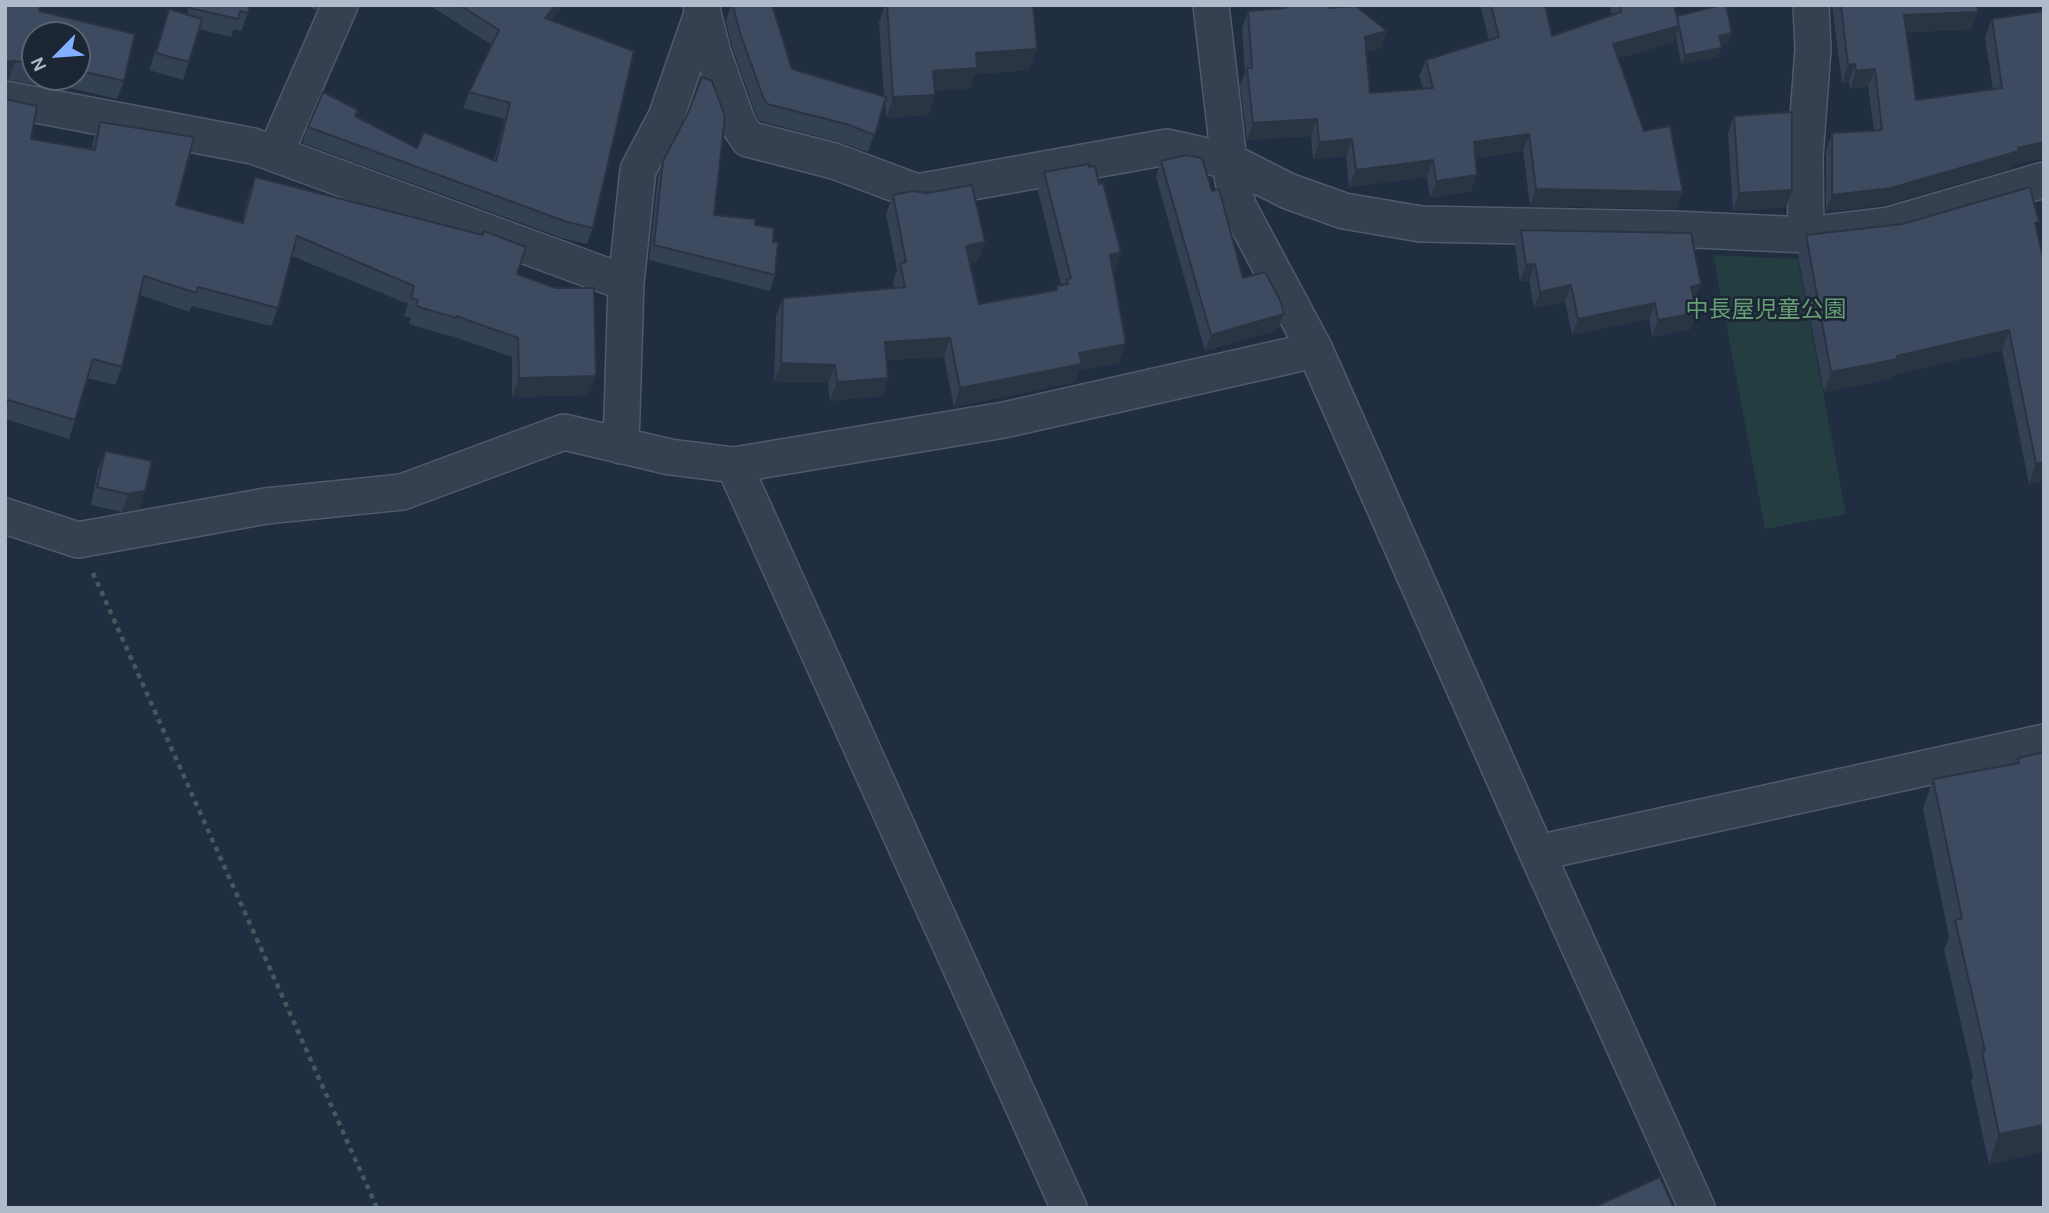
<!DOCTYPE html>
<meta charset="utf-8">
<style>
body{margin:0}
#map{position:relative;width:2049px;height:1213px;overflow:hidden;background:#212d40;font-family:Karla,sans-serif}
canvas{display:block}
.frame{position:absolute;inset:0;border:7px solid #b1bacb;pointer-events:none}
.north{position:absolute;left:21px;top:21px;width:70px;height:70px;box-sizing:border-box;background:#1b2534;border:2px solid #576170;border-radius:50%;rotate:245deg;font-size:19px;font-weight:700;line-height:28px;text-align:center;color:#b1bacb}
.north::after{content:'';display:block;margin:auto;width:24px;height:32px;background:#82afff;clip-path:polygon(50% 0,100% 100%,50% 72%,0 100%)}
</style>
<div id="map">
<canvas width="2049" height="1213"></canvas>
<div class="frame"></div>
<div class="north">N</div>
</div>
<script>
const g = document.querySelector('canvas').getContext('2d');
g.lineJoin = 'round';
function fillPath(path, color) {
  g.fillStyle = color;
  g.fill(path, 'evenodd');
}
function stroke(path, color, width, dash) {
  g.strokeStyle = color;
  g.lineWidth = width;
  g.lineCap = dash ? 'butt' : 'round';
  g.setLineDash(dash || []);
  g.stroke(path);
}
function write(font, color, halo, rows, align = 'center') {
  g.font = font + ' Karla,"Noto Sans JP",sans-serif';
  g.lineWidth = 5;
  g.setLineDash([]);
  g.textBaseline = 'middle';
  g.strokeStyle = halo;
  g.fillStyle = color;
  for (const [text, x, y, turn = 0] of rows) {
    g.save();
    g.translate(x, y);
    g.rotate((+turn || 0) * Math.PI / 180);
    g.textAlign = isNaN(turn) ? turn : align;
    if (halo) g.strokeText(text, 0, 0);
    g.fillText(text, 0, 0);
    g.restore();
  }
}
fillPath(new Path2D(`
 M1713,255L1798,259L1846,514L1765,529Z`), '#233d41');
const street = new Path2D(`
 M701,5L713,53L738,124L748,139L834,161L917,192L1167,147L1229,161L1288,191L1344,211L1421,224L1674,229L1806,235L1889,225L2044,180
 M1211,5L1229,161L1238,206L1315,350L1537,853L1697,1208
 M5,99L253,146L626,283L621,446
 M275,154L340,5
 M1806,235L1805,157L1813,49L1811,5
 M626,283L638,170L666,117L703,11
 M734,465L1069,1208
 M5,516L78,540L266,506L402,492L564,432L670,457L734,465L1004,420L1315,350
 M1537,853L2044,742`);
stroke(street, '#505a6a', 38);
stroke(new Path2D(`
 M93,573L377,1208`), '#415a5e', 4.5, [5, 5]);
stroke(street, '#354050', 35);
fillPath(new Path2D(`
 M5,5H40L39,11L135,34L124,81L117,99L40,81L38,85L5,79ZM35,35H77V77H35Z
 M189,5H250L242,31L234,29L231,37L199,29L183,80L149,70L169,9L187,14Z
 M305,5H318L316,10Z
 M429,5H563L551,20L593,228L587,244L562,238L302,143L308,127L358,110L355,116L417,148L494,160L505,119L463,108L469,92L492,45Z
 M731,5H772L792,69L884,97L879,22L885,5H1033L1029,70L975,74L970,88L935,91V95L928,115L886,118L885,101L868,152L839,142L760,121L756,115L732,47L726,21Z
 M1280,5H1328V8L1381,48L1366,52L1370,93L1423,88L1419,76L1426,60L1489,40L1480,5H1545L1552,36L1612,15L1609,5H1674L1677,16L1732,33L1729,42L1721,44L1718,57L1681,64L1676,36L1673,43L1618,58L1644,131L1677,209L1530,206L1523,151L1476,158L1471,191L1430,198L1427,177L1349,187L1346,156L1313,159L1311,136L1247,140L1240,85L1245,73L1242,28L1248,11L1280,8Z
 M1832,5H1977L1971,30L1906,32L1916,100L1993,90L1985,37L1992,19L2044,11V158L2014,165L2013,168L1885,205L1826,212V151L1832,133L1874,130L1868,86L1850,89L1849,82L1842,83Z
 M5,99L31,139L92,149L93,140L100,122L176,205L242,222L248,196L255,177L517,274L589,395L512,397V357L449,335V336L409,324L411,318L404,316L408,304L292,256L278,308L271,326L192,306L189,312L140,295L122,367L115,385L87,378L75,420L69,439L5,419Z
 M1734,116L1786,207L1733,211L1728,133Z
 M663,161L714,215L755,225L773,242L775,275L770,291L649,260L658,176Z
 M1161,161L1212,191L1243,278L1284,314L1278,330L1205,351L1156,177Z
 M1044,172L1115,271H1113L1119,363L1080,370L1075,382L954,407L944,357L887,360L888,378L882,396L830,401L828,383L774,382L776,316L783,298L894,288L893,281L897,270L886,214L893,195L978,261L970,263L979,304L1055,290L1056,286L1061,285L1038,191Z
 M2036,228L2044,481L2029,484L2002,350L1892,375L1890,379L1824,392L1798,255L1806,235Z
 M1521,230L1695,301L1697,313L1691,329L1652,337L1649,319L1572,335L1565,302L1534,308L1529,280L1520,282L1515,246Z
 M105,451L139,509L122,512L91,505L98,469Z
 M2044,752V1152L1989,1164L1971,1081L1973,1076L1944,949L1949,937L1923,809L1933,779L2016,763L2018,758Z`), '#344053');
fillPath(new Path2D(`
 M556,5H563L539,34L545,18Z
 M1978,12L1971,30L1897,32L1904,15Z
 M1679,26L1673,43L1607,61L1613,44Z
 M1387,31L1381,48L1359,54L1365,37Z
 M1732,33L1729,42L1716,45L1719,36Z
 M1722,48L1718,57L1681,64L1685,55Z
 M1037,49L1029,70L975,74L970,88L926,92L933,71L976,53Z
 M15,61L9,79H5V62Z
 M1855,64L1849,82L1842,83L1848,65Z
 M1875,69L1868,86L1850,89L1856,71Z
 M935,95L928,115L886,118L893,97Z
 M1317,119L1311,136L1247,140L1253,123Z
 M1529,134L1523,151L1468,159L1474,142Z
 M1352,139L1346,156L1313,159L1319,142Z
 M2044,142V158L2014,165L2013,168L1885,205L1826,212L1832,195Z
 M1433,160L1427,177L1349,187L1356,170Z
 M1477,175L1471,191L1430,198L1436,181Z
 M1536,189L1683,192L1677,209L1530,206Z
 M1792,190L1786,207L1733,211L1739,193Z
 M985,242L978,261L959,265L966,246Z
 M1121,252L1115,271L1103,274L1110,255Z
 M1535,264L1529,280L1520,282L1526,265Z
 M1701,284L1695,301L1685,303L1691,287Z
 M1571,285L1565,302L1534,308L1540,292Z
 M1655,303L1649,319L1572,335L1578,319Z
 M1697,313L1691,329L1652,337L1658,320Z
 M1284,314L1278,330L1205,351L1211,335Z
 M2009,330L2002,350L1892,375L1890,379L1824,392L1831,372Z
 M950,338L944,357L879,360L885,342Z
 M1126,344L1119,363L1080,370L1075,382L954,407L960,388L1079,353Z
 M781,363L835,365L828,383L774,382Z
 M596,376L589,395L512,397L519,378Z
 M888,378L882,396L830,401L837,382Z
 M2044,462V481L2029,484L2036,464Z
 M145,491L139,509L122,512L128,494Z
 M2044,1125V1152L1989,1164L1999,1134Z`), '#2b3443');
const building = new Path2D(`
 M5,5H40L39,11L135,34L124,81L77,70V35H35V64L15,61L5,62Z
 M191,5H250L248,13L240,11L238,19L190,8Z
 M460,5H556L545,18L634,51L593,228L567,222L308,127L323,92L358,110L355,116L417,148L424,132L496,161L510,103L469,92L499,30Z
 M733,5H772L792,69L886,97L875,135L846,124L767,104L763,97L739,30Z
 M887,5H1033L1037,49L976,53L977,68L933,71L935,95L893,97Z
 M1286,5H1328V8L1356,6L1387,31L1365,37L1370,93L1433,88L1426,60L1499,37L1491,5H1545L1552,36L1621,12L1620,5H1674L1679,26L1613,44L1644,131L1670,126L1683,192L1536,189L1529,134L1474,142L1477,175L1436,181L1433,160L1356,170L1352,139L1319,142L1317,119L1253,123L1247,68H1252L1248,11L1286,8Z
 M1721,5H1726L1732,33L1719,36L1722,48L1685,55L1677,16Z
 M1841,5H1977L1978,12L1904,15L1916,100L2002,88L1992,19L2044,11V142L2018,148L2019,151L1891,188L1832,195V133L1882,130L1875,69L1856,71L1855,64L1848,65Z
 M169,9L202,19L189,62L156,53Z
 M702,77L712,81L725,116L714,215L755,219V225L774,228L773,242H778L775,275L654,245L663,161L689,111Z
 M5,99L37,106L31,139L95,150L100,122L194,137L176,205L243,223L255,177L483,235L484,231L526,247L517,274L556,288H594L596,376L519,378L518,338L456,316V318L416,306L418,300L411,298L414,286L297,236L278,308L198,287L196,293L144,276L122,367L93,359L75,420L8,400L7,403H5Z
 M1792,112V190L1739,193L1734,116Z
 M1186,155L1202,158L1212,191L1219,189L1243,278L1265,272L1280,300L1284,314L1211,335L1161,161Z
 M1089,164V167L1095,166L1099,184L1103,183L1121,252L1110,255L1126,344L1079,353L1082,364L960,388L950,338L885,342L888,378L837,382L835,365L781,363L783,298L905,287L900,263L906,262L893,195L913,191L927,193L972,185L985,242L966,246L979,304L1057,290L1056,286L1068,284L1067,279L1071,278L1044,172Z
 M2030,187L2039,222L2035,223L2044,262V462L2036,464L2009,330L1897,356L1898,359L1831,372L1806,235L1902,224Z
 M1521,230L1691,233L1701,284L1691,287L1697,313L1658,320L1655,303L1578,319L1571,285L1540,292L1535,264L1526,265Z
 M105,451L152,461L145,491L128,494L97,487Z
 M2044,752V1125L1999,1134L1982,1052L1985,1051L1955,920L1962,918L1933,779L2019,763L2018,758Z
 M1660,1177L1674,1208H1592Z`);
fillPath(building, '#3d4a60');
stroke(building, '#2b3443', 2);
write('23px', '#669e74', '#1b2534', [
 ["中長屋児童公園",1766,310]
]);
</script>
